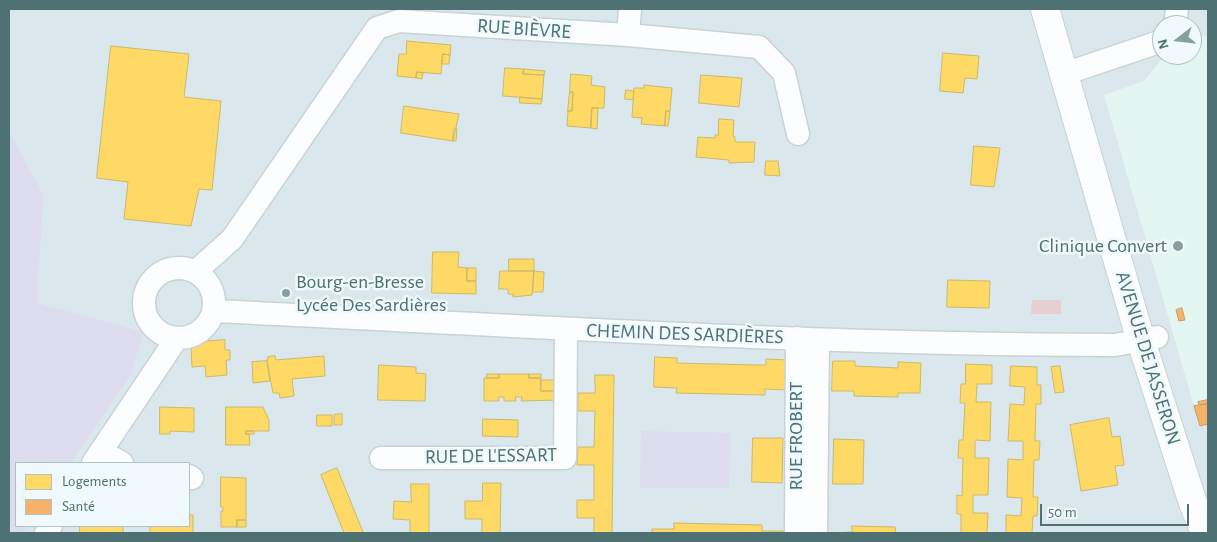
<!DOCTYPE html>
<meta charset="utf-8">
<style>
body{margin:0}
#map{position:relative;width:1217px;height:542px;overflow:hidden;background:#edf4f7;font-family:"Alegreya Sans",sans-serif}
canvas{display:block}
.frame{position:absolute;inset:0;border:10px solid #4e7173;pointer-events:none}
.legend{position:absolute;left:15px;top:462px;width:175px;height:65px;box-sizing:border-box;background:#eff9fe;border:1px solid #afc3c6;margin:0;padding:6px 9px;list-style:none;font-size:15px;color:#4e7173}
.legend li{display:flex;align-items:center;gap:10px;height:25px}
.legend b{width:25px;border:1px solid #afc3c6}
.north{position:absolute;left:1152px;top:15px;width:50px;height:50px;box-sizing:border-box;background:#eff9fe;border:1px solid #afc3c6;border-radius:50%;rotate:254deg;font-size:14px;font-weight:700;line-height:20px;text-align:center;color:#4e7173}
.north::after{content:'';display:block;margin:auto;width:18px;height:22px;background:#869fa1;clip-path:polygon(50% 0,100% 100%,50% 72%,0 100%)}
.scale{position:absolute;left:1040px;top:504px;width:149px;height:22px;box-sizing:border-box;border:2px solid #4e7173;border-top:0;padding-left:6px;font-size:15px;line-height:18px;white-space:nowrap;color:#4e7173;-webkit-text-stroke:4px #eff9fe;paint-order:stroke}
</style>
<div id="map">
<canvas width="1217" height="542"></canvas>
<div class="frame"></div>
<ul class="legend">
<li><b style="height:14px;background:#ffd966"></b>Logements</li>
<li><b style="height:14px;background:#f6b26b"></b>Santé</li>
</ul>
<div class="north">N</div>
<div class="scale">50 m</div>
</div>
<script>
const g = document.querySelector('canvas').getContext('2d');
g.lineJoin = 'round';
function fillPath(path, color) {
  g.fillStyle = color;
  g.fill(path, 'evenodd');
}
function stroke(path, color, width, dash) {
  g.strokeStyle = color;
  g.lineWidth = width;
  g.lineCap = dash ? 'butt' : 'round';
  g.setLineDash(dash || []);
  g.stroke(path);
}
function write(font, color, halo, rows, align = 'center') {
  g.font = font + ' "Alegreya Sans",sans-serif';
  g.lineWidth = 5;
  g.setLineDash([]);
  g.textBaseline = 'middle';
  g.strokeStyle = halo;
  g.fillStyle = color;
  for (const [text, x, y, turn = 0] of rows) {
    g.save();
    g.translate(x, y);
    g.rotate((+turn || 0) * Math.PI / 180);
    g.textAlign = isNaN(turn) ? turn : align;
    if (halo) g.strokeText(text, 0, 0);
    g.fillText(text, 0, 0);
    g.restore();
  }
}
fillPath(new Path2D(`
 M9,9H1208V533H23L29,526H189V463H71L131,376L37,303L44,195L9,130ZM1162,25H1192V55H1162Z`), '#dae8ee');
fillPath(new Path2D(`
 M1208,36V404L1194,406L1104,95L1144,81L1165,55H1192V37Z`), '#e4f6f2');
fillPath(new Path2D(`
 M9,130L44,195L37,303L143,332L131,376L71,463H16V526H29L23,533H9Z
 M641,431L730,433L729,488H640Z`), '#dedcef');
fillPath(new Path2D(`
 M1032,300H1061V314H1031Z`), '#e6ced3');
const homes = new Path2D(`
 M407,41L451,45L450,55L443,54L441,74L417,72L416,78L397,76L399,54H406Z
 M111,46L189,54L184,97L221,101L212,190L199,189L191,226L124,219L128,182L97,178Z
 M943,53L979,56L977,79L965,78L963,93L940,91Z
 M443,54L450,55L449,64H442Z
 M505,68L524,69L523,74L544,75L542,99L503,96Z
 M524,69L545,71L544,75L523,74Z
 M417,72L423,73L422,79L416,78Z
 M571,74L592,76L591,85L605,87L604,108H592L591,128L567,126L568,111H572L573,92H570Z
 M701,75L742,78L739,107L699,103Z
 M644,85L672,88L670,111H666L665,126L641,124L642,118L632,117L634,88H644Z
 M626,90L634,91L633,100L625,99Z
 M570,92H573L572,111H568Z
 M520,97L542,99L541,104L520,103Z
 M404,106L459,114L453,141L401,133Z
 M592,108H598L597,129L591,128Z
 M666,111H670L668,126H665Z
 M719,119L734,120L733,136L735,137V142H755L754,162L729,163V160L696,157L698,137L715,138V135H718Z
 M454,129H457L456,141H453Z
 M974,146L1000,148L994,187L971,185Z
 M766,161H778L780,176L765,175Z
 M433,252H459L458,267L467,268V281H476V294L432,293Z
 M509,259H534V271H509Z
 M467,268H476V281H467Z
 M500,271H534L532,295L513,297V294H508V289H499Z
 M534,271L544,272L543,292H533Z
 M948,280L990,281L989,308L947,307Z
 M225,340V350H230V360H226L227,375L206,377L205,366L192,367L191,347L207,341Z
 M275,356L276,360L324,356L325,376L292,379L294,396L280,398L279,393H273L267,361L268,357Z
 M655,357L677,358V363L755,365H766V359L788,360L787,390L765,389V395L676,393L677,388L654,387Z
 M267,361L270,381L253,383L252,362Z
 M833,361H855V366L898,368V362L921,363L920,393H898V397L854,396V391H832Z
 M966,364L992,365V384H977L976,402H991L990,441L975,440V458H989L988,495H973V513H988L987,533H961V514H957V495L962,496L963,458H958L959,440H963L965,403H960L961,384H965Z
 M379,365L416,367V373L426,374L425,401L378,400Z
 M1011,366L1037,367V385H1041V404H1036L1035,441H1040L1039,460H1034L1033,497H1038L1037,516H1033L1032,533H1006V515L1021,516L1022,498L1007,497L1008,459L1023,460V441H1008L1010,404L1024,405L1025,387L1010,386Z
 M1060,366L1064,392L1055,393L1051,367Z
 M487,374H499V378H487Z
 M499,374H529V378H541V391H557V400L521,401L522,397H515L516,401H504V397H498L499,401H484V378H499Z
 M529,374H541V378H529Z
 M595,375H614L612,533H594V518H577V500H594V465H577L578,447H594L595,411H578V393H595Z
 M541,380H557V391H541Z
 M160,407L194,408V432L170,431V434H160Z
 M226,407H263L269,420V431H246V434H249L250,445H226Z
 M342,414V425H334V415Z
 M317,415H332V426H317Z
 M1109,418L1112,437L1120,436L1124,465L1115,466L1118,485L1081,491L1070,425Z
 M483,419L518,420V437L483,436Z
 M246,431H254V434H246Z
 M753,438H783L782,483L752,482Z
 M834,439L864,440L863,484H833Z
 M337,468L363,532L359,533H344L321,475Z
 M221,477L246,478V520H237V527H221V511H223V507H221Z
 M483,483H501L500,533H482V519H465V501H482Z
 M411,484H429V533H410V520L393,519L394,501L411,502Z
 M189,515H193V533H150V526H189Z
 M237,520H246V527H237Z
 M674,523L762,525V531H784V533H652V529H674Z
 M80,526H123V533H80Z
 M852,526L895,527L896,533H900H830L852,532Z`);
fillPath(homes, '#ffd966');
stroke(homes, '#caba6a', 1);
const health = new Path2D(`
 M1182,308L1185,320L1179,321L1176,310Z
 M1208,400V404L1199,405L1198,402Z
 M1208,404V424L1200,426L1194,406Z`);
fillPath(health, '#f6b26b');
stroke(health, '#c49e6d', 1);
const minor = new Path2D(`
 M1175,25L1177,9
 M628,35L630,9
 M1064,74L1162,41
 M144 303a35 35 0 1 1 70 0a35 35 0 1 1-70 0Z
 M195,272L232,239L377,28L399,21L628,35L759,47L784,73L798,134
 M213,311C513,325 814,345 1115,345L1157,337
 M101,451L122,463
 M381,458H565L566,330
 M93,463L177,338
 M189,476L192,478
 M46,533L51,526
 M796,533L797,338
 M816,533L818,340`);
const secondary = new Path2D(`
 M1045,9L1141,341L1192,500L1205,533`);
stroke(minor, '#c9d2d4', 25);
stroke(secondary, '#c7d1d3', 30);
stroke(minor, '#fcfdfe', 22);
stroke(secondary, '#fcfdfe', 28);
for (const [x, y, r, color] of [
 [1178,246,6,"#869fa1"],
 [286,293,5,"#869fa1"]
]) {
  const dot = new Path2D();
  dot.arc(x, y, r, 0, 2 * Math.PI);
  g.fillStyle = color;
  g.fill(dot);
  stroke(dot, '#eff9fe', 2);
}
write('20px', '#4e7173', '#eff9fe', [
 ["RUE BIÈVRE",524,29,4],
 ["CHEMIN DES SARDIÈRES",685,334,2],
 ["AVENUE DE JASSERON",1148,358,73],
 ["RUE FROBERT",796,436,-90],
 ["RUE DE L'ESSART",491,456,-1]
]);
write('20px', '#4e7173', '#eff9fe', [
 ["Clinique Convert",1167,246],
 ["Bourg-en-Bresse",296,282,"left"],
 ["Lycée Des Sardières",296,305,"left"]
], 'right');
</script>
